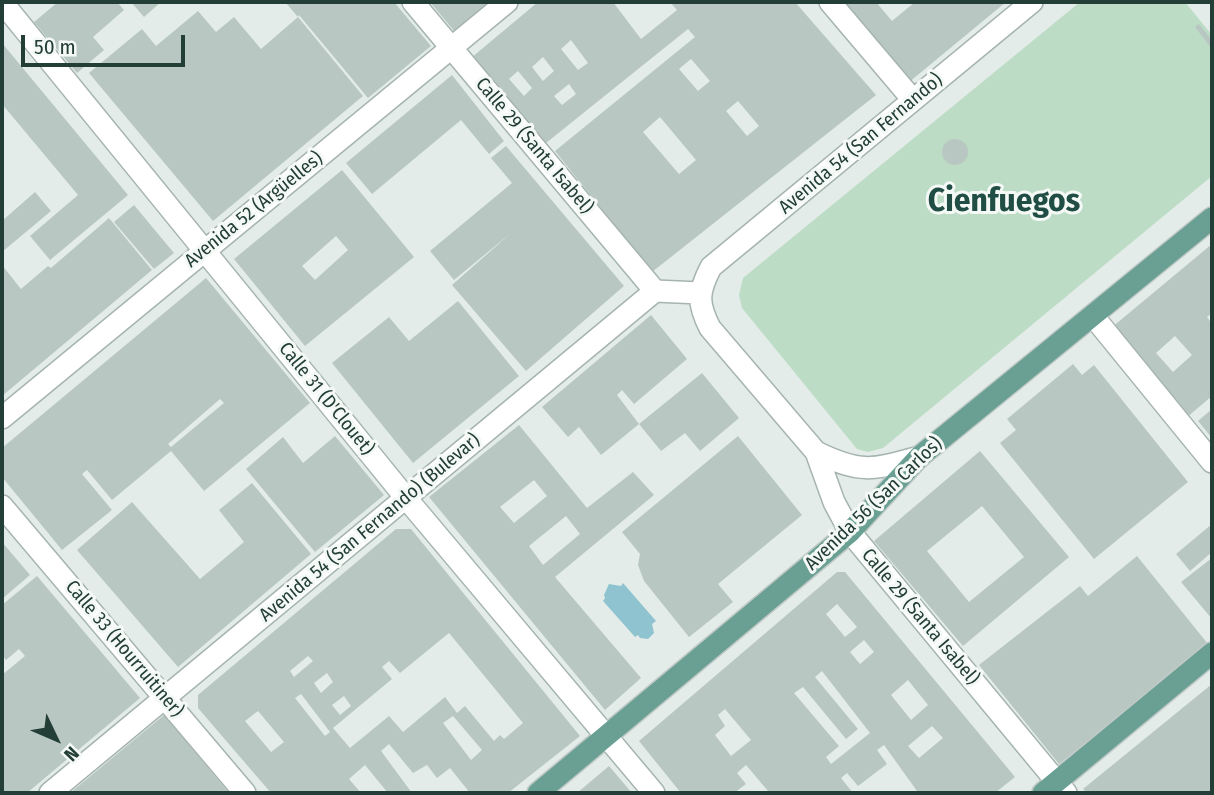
<!DOCTYPE html>
<meta charset="utf-8">
<style>
body{margin:0}
#map{position:relative;width:1214px;height:795px;overflow:hidden;background:#e3ece8;font-family:"Fira Sans Condensed",sans-serif}
canvas{display:block}
.frame{position:absolute;inset:0;border:4px solid #233d37;pointer-events:none}
.north{position:absolute;left:21px;top:704px;width:70px;height:70px;-webkit-text-stroke:5px #f4f9f6;paint-order:stroke;rotate:134deg;font-size:19px;font-weight:700;line-height:28px;text-align:center;color:#233d37}
.north::after{content:'';display:block;margin:auto;width:24px;height:32px;background:#233d37;clip-path:polygon(50% 0,100% 100%,50% 72%,0 100%)}
.scale{position:absolute;left:21px;top:35px;width:164px;height:32px;box-sizing:border-box;border:4px solid #233d37;border-top:0;padding-left:9px;font-size:21px;line-height:24px;white-space:nowrap;color:#233d37;-webkit-text-stroke:5px #f4f9f6;paint-order:stroke}
</style>
<div id="map">
<canvas width="1214" height="795"></canvas>
<div class="frame"></div>
<div class="north">N</div>
<div class="scale">50 m</div>
</div>
<script>
const g = document.querySelector('canvas').getContext('2d');
g.lineJoin = 'round';
function fillPath(path, color) {
  g.fillStyle = color;
  g.fill(path, 'evenodd');
}
function stroke(path, color, width, dash) {
  g.strokeStyle = color;
  g.lineWidth = width;
  g.lineCap = dash ? 'butt' : 'round';
  g.setLineDash(dash || []);
  g.stroke(path);
}
function write(font, color, halo, rows, align = 'center') {
  g.font = font + ' "Fira Sans Condensed",sans-serif';
  g.lineWidth = 6;
  g.setLineDash([]);
  g.textBaseline = 'middle';
  g.strokeStyle = halo;
  g.fillStyle = color;
  for (const [text, x, y, turn = 0] of rows) {
    g.save();
    g.translate(x, y);
    g.rotate((+turn || 0) * Math.PI / 180);
    g.textAlign = isNaN(turn) ? turn : align;
    if (halo) g.strokeText(text, 0, 0);
    g.fillText(text, 0, 0);
    g.restore();
  }
}
fillPath(new Path2D(`
 M1080,2H1185L1212,35V176L883,448L868,452L857,449L742,308L739,295L743,278Z`), '#bddcc6');
fillPath(new Path2D(`
 M623,583L656,621L652,624L654,633L648,639L640,638L638,635L635,637L603,601L605,598L604,595L609,584L621,586Z`), '#8ec3cf');
fillPath(new Path2D(`
 M58,2H117L124,10L93,37L104,50L77,73L34,22Z
 M131,2H161L144,17Z
 M285,2H394L431,46L368,98L299,15L298,17L363,96L213,221L89,73L142,29L156,46L198,11L216,32L234,17L261,49L298,17Z
 M430,2H492L455,32Z
 M538,2H613L641,39L677,10L670,2H795L876,95L652,272L555,151L695,37L688,29L546,143L471,58ZM571,40L588,63L578,70L561,49ZM543,57L554,71L543,81L532,67ZM691,59L710,81L698,91L679,69ZM518,71L532,88L524,96L509,79ZM569,84L576,94L562,105L554,96ZM738,101L759,126L747,136L726,111ZM660,117L696,160L679,174L643,132Z
 M841,2H876L892,21L915,2H1006L908,83Z
 M1199,24L1212,40V49L1195,27Z
 M2,43L128,195L50,260L30,236L78,195L2,104Z
 M452,75L504,141L489,154L461,120L372,194L346,163Z
 M942 152a13 13 0 1 1 26 0a13 13 0 1 1-26 0Z
 M506,146L624,286L526,371L452,285L511,233L454,280L430,251L512,183L491,158Z
 M342,170L414,257L305,346L234,259ZM336,236L348,250L315,280L302,266Z
 M35,192L51,211L2,252V221Z
 M134,205L174,253L154,269L114,222Z
 M109,218L152,270L2,396V265L21,289L48,266L51,268Z
 M1212,244V313L1207,317L1212,324V396L1186,418L1111,328ZM1175,336L1192,355L1173,372L1156,353Z
 M206,278L310,403L204,491L171,451L112,500L87,470L82,474L112,510L62,550L2,477V448ZM220,399L224,403L171,447L168,444Z
 M458,301L519,376L413,463L332,363L389,317L409,341Z
 M651,315L687,359L634,404L622,390L617,395L639,424L702,373L739,418L700,451L685,433L661,451L639,424L601,455L579,427L568,437L542,407Z
 M1073,364L1082,375L1094,365L1188,482L1094,559L1000,443L1016,430L1007,419Z
 M1212,409V438L1198,421Z
 M519,425L587,508L633,472L654,495L555,577L641,678L605,710L429,497ZM534,480L547,496L514,523L500,507ZM566,516L580,534L543,565L529,546Z
 M335,436L384,495L315,552L246,469L283,437L303,463Z
 M738,436L802,515L718,584L733,602L689,637L644,581L638,565L640,554L622,532Z
 M980,451L1069,557L963,646L874,541ZM982,506L1024,557L969,602L927,551Z
 M252,483L311,554L178,667L77,550L132,502L200,579L244,542L219,510Z
 M1212,524V552L1190,571L1176,554Z
 M396,529H411L580,736L508,793H470L450,768L437,778L427,765L413,773L389,744L381,751L412,793H388L365,765L349,779L361,793H271L198,708V695ZM449,633L523,723L504,739L500,735L494,741L465,706L457,713L445,697L403,732L389,716L350,748L333,728L392,679L382,667L389,661L400,673ZM308,656L313,661L294,677L290,671ZM327,673L333,682L321,693L314,683ZM301,694L330,732L325,736L295,698ZM344,696L351,706L340,715L332,705ZM258,711L284,742L271,752L245,721ZM453,716L482,750L471,760L443,723Z
 M2,542L30,575L2,599Z
 M1137,556L1208,644L1059,764L979,665L1080,586L1088,596Z
 M1212,558V619L1181,582Z
 M837,572H845L1015,777L995,793H914L917,791L884,745L877,750L887,764L858,786L847,773L841,778L853,793H764L768,791L746,765L737,773L746,784L734,793H681L639,741ZM837,604L857,627L845,637L826,614ZM864,640L874,652L860,664L850,652ZM822,671L870,733L831,764L826,757L839,746L794,693L803,687L846,739L858,729L815,677ZM908,680L928,705L911,720L891,695ZM725,709L751,740L731,756L715,735L725,726L718,715ZM932,726L943,738L919,758L908,746Z
 M37,576L140,698L27,793H2V675L25,656L19,649L6,660L2,655V605Z
 M1212,684V793H1087L1083,789Z
 M164,715L229,793H70Z
 M609,766L632,793H577Z`), '#b8c7c1');
const minor = new Path2D(`
 M2,2L406,498L654,793
 M413,2L655,291
 M830,2L913,100
 M1032,2L711,267C698,292 697,303 710,328L816,452L834,502L850,532L1066,793
 M1093,316L1212,462
 M2,418L507,2
 M816,452C861,474 872,470 919,457
 M2,506L245,793
 M50,793L655,291L700,293`);
const major = new Path2D(`
 M538,793L850,532L919,457L1212,218
 M1043,793L1212,653`);
stroke(minor, '#a6b4af', 24);
stroke(major, '#c1c9c7', 24);
stroke(minor, '#fff', 21);
stroke(major, '#6aa093', 21);
write('19px', '#233d37', '#f4f9f6', [
 ["Avenida 54 (San Fernando)",861,144,-40],
 ["Calle 29 (Santa Isabel)",534,146,50],
 ["Avenida 52 (Argüelles)",254,210,-39],
 ["Calle 31 (D'Clouet)",326,399,51],
 ["Avenida 56 (San Carlos)",874,504,-44],
 ["Avenida 54 (San Fernando) (Bulevar)",370,528,-40],
 ["Calle 29 (Santa Isabel)",920,617,50],
 ["Calle 33 (Hourruitiner)",124,649,50]
]);
write('bold 33px', '#204e44', '#f4f9f6', [
 ["Cienfuegos",1004,202]
]);
</script>
